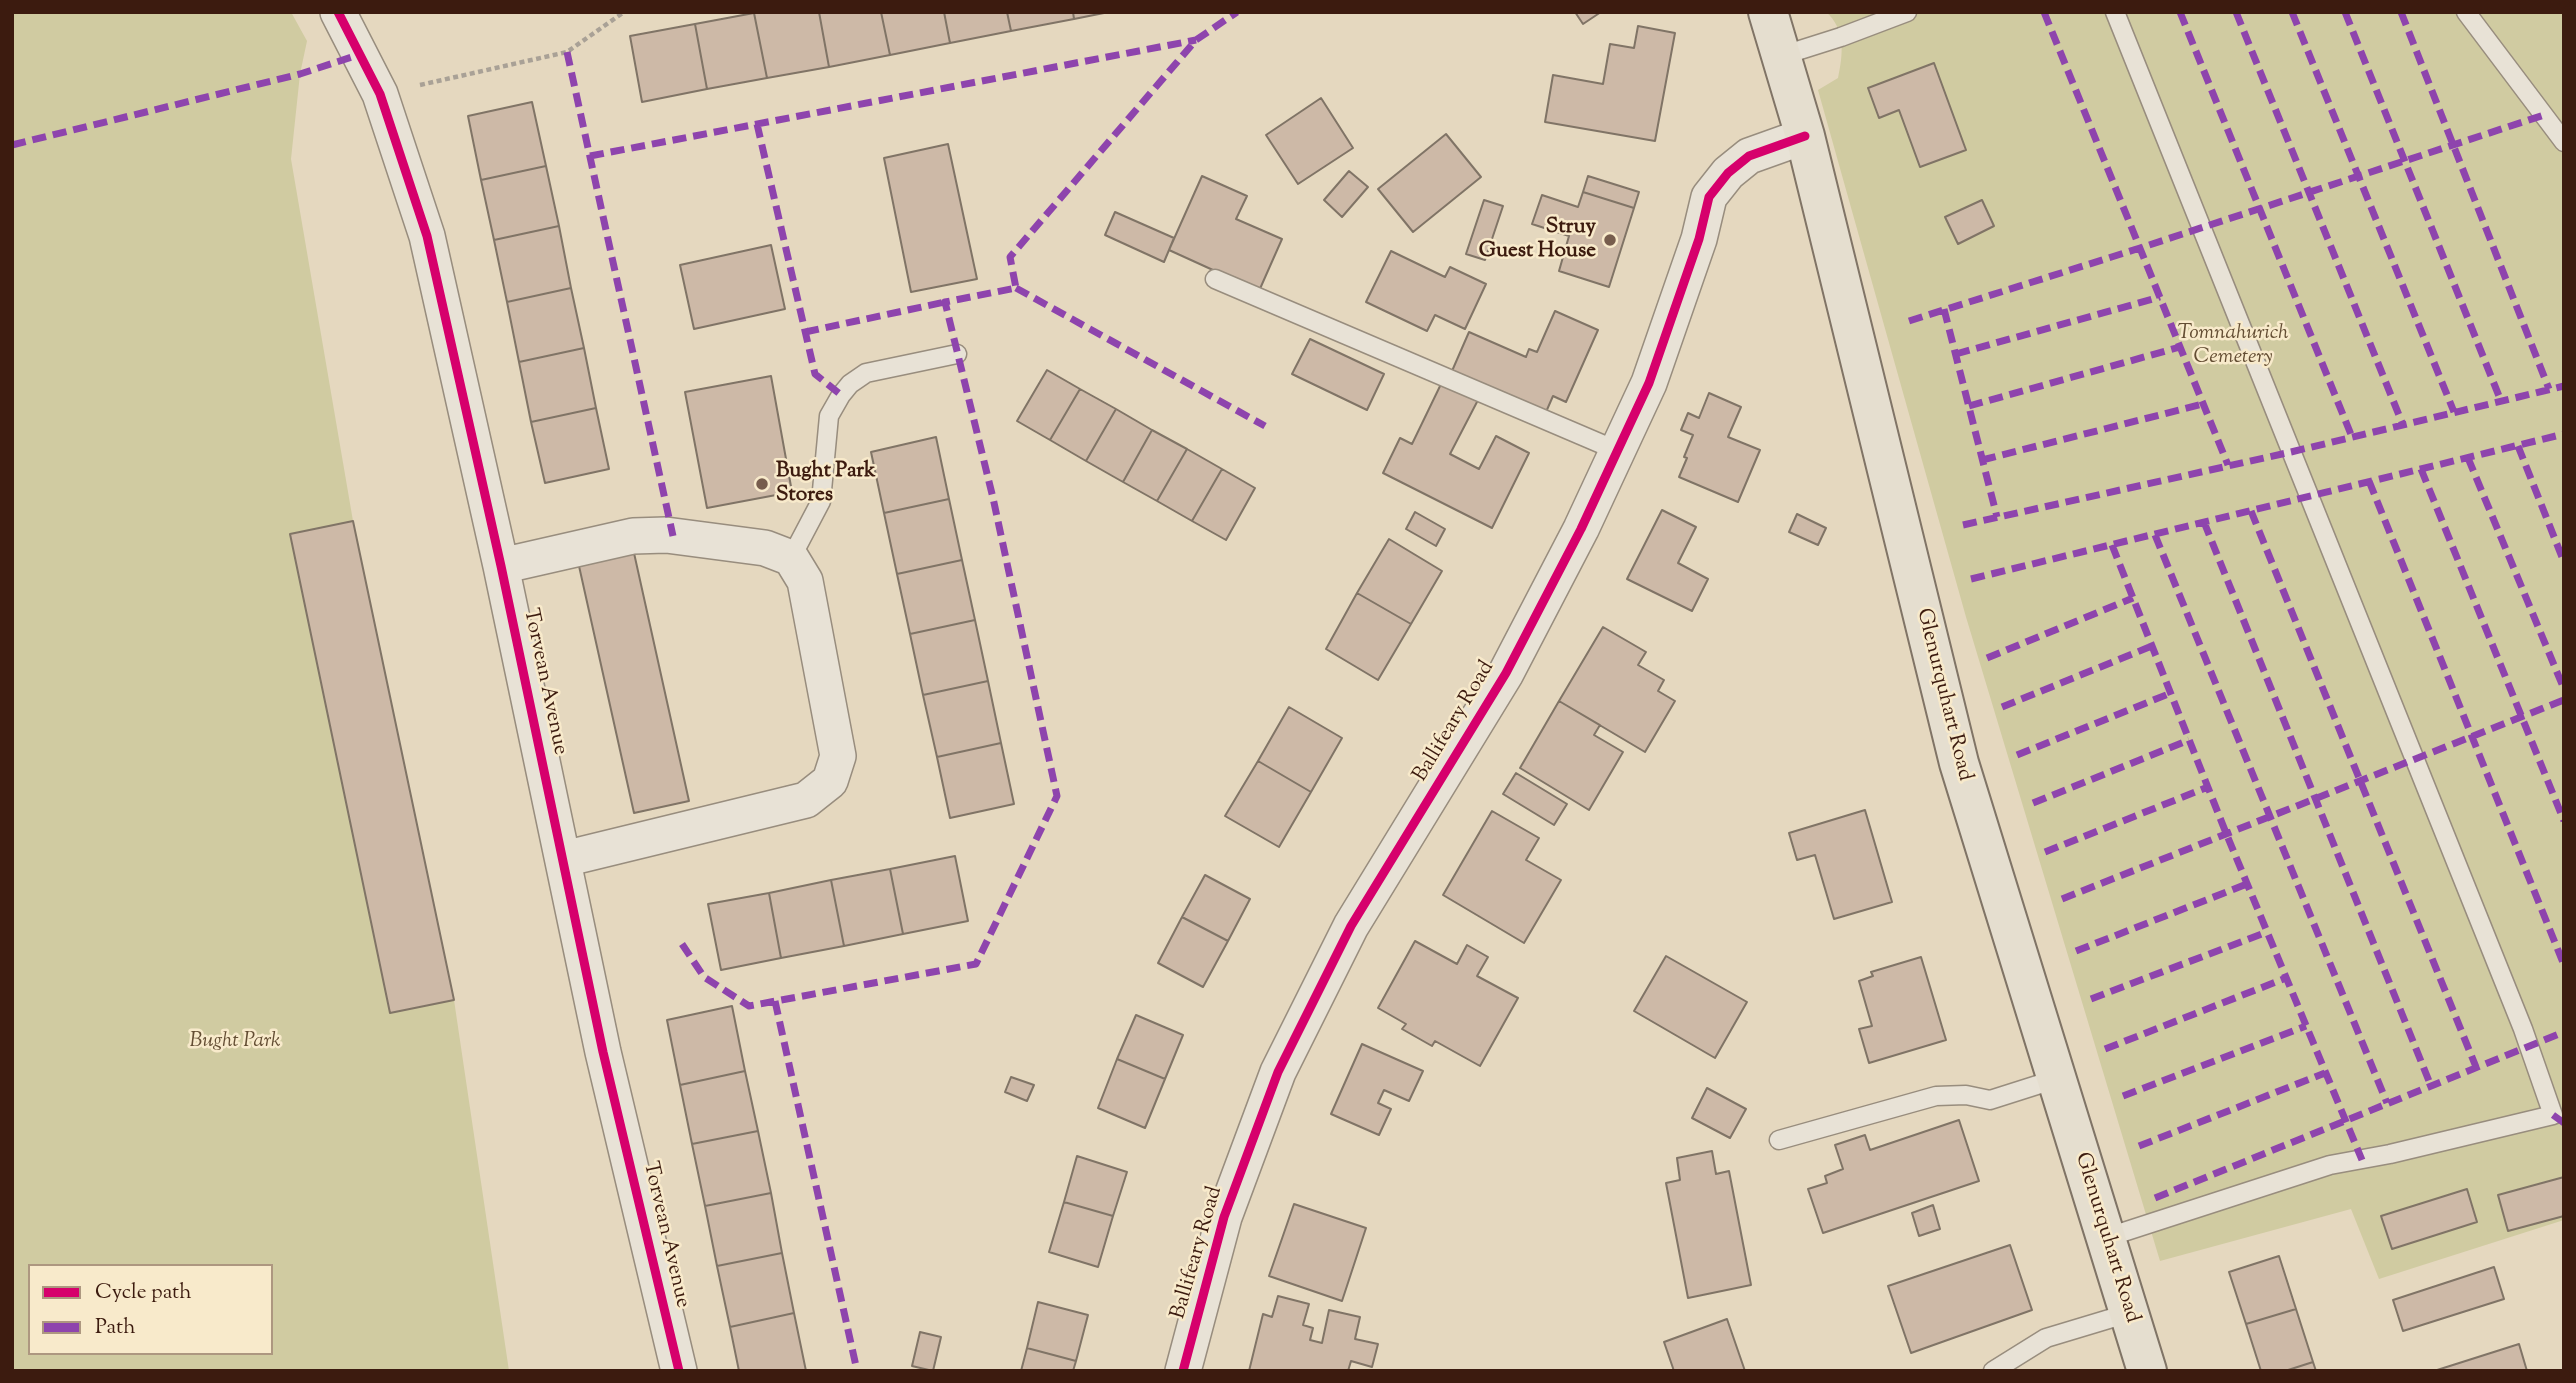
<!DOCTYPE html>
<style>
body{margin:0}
#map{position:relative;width:2576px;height:1383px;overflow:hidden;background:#e5d8bf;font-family:"Sorts Mill Goudy",serif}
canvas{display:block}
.frame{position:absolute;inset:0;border:14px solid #3c1b0f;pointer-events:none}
.legend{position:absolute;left:28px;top:1264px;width:245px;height:91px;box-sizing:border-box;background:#f8eacb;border:2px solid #ad9780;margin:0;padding:9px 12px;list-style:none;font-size:21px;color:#3c1b0f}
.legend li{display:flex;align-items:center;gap:14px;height:35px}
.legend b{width:35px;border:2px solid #ad9780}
</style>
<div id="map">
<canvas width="2576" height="1383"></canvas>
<div class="frame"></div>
<ul class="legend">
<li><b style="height:9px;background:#d6006c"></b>Cycle path</li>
<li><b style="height:9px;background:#8e44ad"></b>Path</li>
</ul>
</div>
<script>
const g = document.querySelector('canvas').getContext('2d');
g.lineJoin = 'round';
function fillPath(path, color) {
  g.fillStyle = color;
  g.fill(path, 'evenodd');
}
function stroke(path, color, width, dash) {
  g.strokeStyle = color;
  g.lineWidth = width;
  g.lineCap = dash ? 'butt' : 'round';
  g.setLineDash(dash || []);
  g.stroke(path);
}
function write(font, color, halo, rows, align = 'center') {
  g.font = font + ' "Sorts Mill Goudy",serif';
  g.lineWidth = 5;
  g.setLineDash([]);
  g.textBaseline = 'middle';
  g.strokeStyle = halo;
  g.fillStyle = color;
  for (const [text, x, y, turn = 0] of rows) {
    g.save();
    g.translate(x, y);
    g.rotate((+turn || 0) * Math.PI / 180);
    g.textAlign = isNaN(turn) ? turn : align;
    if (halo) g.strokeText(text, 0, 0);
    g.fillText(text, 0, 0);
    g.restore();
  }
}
fillPath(new Path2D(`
 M12,12H291L307,41L300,74L291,159L353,521L454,1000L509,1371H12ZM30,1266H271V1353H30Z
 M1826,12H2564V1220L2379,1279L2351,1209L2160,1261L1966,617L1818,90L1838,78C1843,55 1846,29 1826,12Z`), '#d0cba1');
const building = new Path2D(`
 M819,12H881L890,55L829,67Z
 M819,12L829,67L767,78L754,13Z
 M881,12H944L950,43L890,55Z
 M944,12H1007L1011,31L950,43Z
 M1007,12H1073L1074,19L1011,31Z
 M1073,12H1109L1074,19Z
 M1575,12H1601L1583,24Z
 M754,13L767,78L707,89L695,24Z
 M695,24L707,89L642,102L630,36Z
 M1638,26L1675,33L1655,141L1545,122L1553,75L1603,84L1610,44L1634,48Z
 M1934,63L1966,150L1920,167L1899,110L1879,118L1868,88Z
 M1321,98L1353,148L1298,184L1266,135Z
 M532,102L546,166L481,180L468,116Z
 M1446,134L1481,177L1413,232L1378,189Z
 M948,144L977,279L911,292L884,158Z
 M546,166L559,226L494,240L481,180Z
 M1349,171L1368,187L1342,217L1324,200Z
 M1202,176L1247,196L1236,219L1282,239L1259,291L1169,250Z
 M1588,176L1639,192L1634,208L1583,192Z
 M1583,192L1634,208L1609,287L1559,271L1569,236L1532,224L1542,195L1578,207Z
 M1484,200L1503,206L1485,260L1466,254Z
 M1982,200L1994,226L1958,244L1945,217Z
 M1115,212L1174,238L1164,262L1105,235Z
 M559,226L571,288L507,302L494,240Z
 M771,245L785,309L694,329L680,265Z
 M1391,251L1445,277L1450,267L1486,284L1465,329L1435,315L1427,331L1366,302Z
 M571,288L584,348L519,362L507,302Z
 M1555,311L1598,330L1566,402L1553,396L1546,412L1452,371L1469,332L1526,357L1529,349L1537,352Z
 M1310,339L1384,374L1367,410L1292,374Z
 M584,348L596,408L531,422L519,362Z
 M1047,370L1080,389L1050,440L1017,421Z
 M771,376L792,492L707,508L685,392Z
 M1442,382L1478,400L1450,454L1479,469L1496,436L1529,453L1492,528L1383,473L1400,438L1412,444Z
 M1080,389L1116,409L1086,461L1050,440Z
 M1709,393L1741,407L1728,437L1760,450L1738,502L1679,477L1687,458L1684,457L1693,435L1681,430L1688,413L1699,418Z
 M596,408L609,469L545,483L531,422Z
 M1116,409L1152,430L1123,482L1086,461Z
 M1152,430L1187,449L1157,501L1123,482Z
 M936,437L949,499L884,513L871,452Z
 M1187,449L1222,469L1192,521L1157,501Z
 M1222,469L1255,488L1226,540L1192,521Z
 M949,499L962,560L897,574L884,513Z
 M1662,510L1696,527L1678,563L1708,579L1692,611L1627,579Z
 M1415,512L1445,529L1436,546L1406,529Z
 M1797,514L1826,528L1818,545L1789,532Z
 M353,521L454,1000L390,1013L290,534Z
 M1389,539L1442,571L1411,624L1357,593Z
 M634,553L689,801L634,813L579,566Z
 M962,560L975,620L910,634L897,574Z
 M1357,593L1411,624L1378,680L1326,649Z
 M975,620L988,681L923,695L910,634Z
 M1603,627L1646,652L1638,665L1664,680L1658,691L1675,701L1645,752L1559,701Z
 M988,681L1001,743L937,757L923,695Z
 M1559,701L1600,725L1594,735L1623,752L1589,810L1520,768Z
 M1289,707L1342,738L1311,792L1258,761Z
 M1001,743L1014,804L950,818L937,757Z
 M1258,761L1311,792L1279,847L1225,816Z
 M1516,773L1567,804L1554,825L1503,794Z
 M1865,810L1892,902L1834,919L1815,855L1797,860L1789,833Z
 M1492,811L1539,838L1526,860L1561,880L1524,943L1443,895Z
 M955,856L968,921L903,934L890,869Z
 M890,869L903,934L844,946L831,880Z
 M1205,875L1250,899L1228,941L1182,917Z
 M831,880L844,946L781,958L769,893Z
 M769,893L781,958L721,970L708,904Z
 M1182,917L1228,941L1203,987L1158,963Z
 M1415,941L1457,964L1467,945L1488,957L1477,976L1518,998L1480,1066L1435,1041L1432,1046L1402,1029L1406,1024L1378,1008Z
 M1666,956L1747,1002L1715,1058L1634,1011Z
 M1921,957L1946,1040L1869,1063L1859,1029L1872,1026L1859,981L1873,976L1871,972Z
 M732,1006L745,1071L680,1085L667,1020Z
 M1136,1015L1183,1035L1165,1079L1117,1059Z
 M1362,1044L1423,1071L1409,1101L1384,1090L1378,1103L1391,1109L1379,1135L1331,1114Z
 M1117,1059L1165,1079L1145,1128L1098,1108Z
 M745,1071L758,1131L692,1144L680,1085Z
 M1011,1077L1034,1085L1027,1101L1005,1092Z
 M1707,1088L1746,1109L1730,1138L1692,1118Z
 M1959,1120L1979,1181L1823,1233L1808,1189L1827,1183L1825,1176L1843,1169L1835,1145L1865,1135L1870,1150Z
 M758,1131L771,1193L705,1206L692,1144Z
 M1712,1151L1716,1174L1729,1171L1751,1285L1688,1298L1666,1183L1680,1180L1677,1158Z
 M1077,1156L1127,1172L1113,1216L1064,1202Z
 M2564,1177V1216L2508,1231L2498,1195Z
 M2467,1189L2477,1222L2392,1249L2381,1216Z
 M771,1193L782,1253L717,1266L705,1206Z
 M1064,1202L1113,1216L1098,1267L1049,1252Z
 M1294,1204L1366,1228L1342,1301L1269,1276Z
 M1933,1205L1940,1229L1919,1236L1912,1213Z
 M2010,1245L2032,1310L1911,1353L1888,1286Z
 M782,1253L794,1313L730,1327L717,1266Z
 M2279,1256L2296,1309L2246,1324L2229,1272Z
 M2494,1267L2504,1299L2403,1331L2393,1300Z
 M1278,1296L1309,1304L1303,1325L1313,1328L1310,1340L1322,1343L1329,1310L1360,1317L1355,1339L1378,1344L1372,1367L1351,1361L1348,1371H1249L1263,1314L1272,1317Z
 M1038,1302L1088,1315L1076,1361L1027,1348Z
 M2296,1309L2313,1362L2285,1371H2261L2246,1324Z
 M794,1313L806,1371H739L730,1327Z
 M1727,1319L1745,1371H1674L1664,1342Z
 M920,1332L941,1337L933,1371L912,1366Z
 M2519,1344L2527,1371H2434Z
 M1027,1348L1076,1361L1073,1371H1021Z
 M2313,1362L2316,1371H2285Z`);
fillPath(building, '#cdb9a7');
stroke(building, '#807466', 2);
const service = new Path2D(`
 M2466,12L2564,142
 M1781,56L1841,37L1907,12
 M1215,279L1618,451
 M791,558L821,501L829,416L841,395L850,384L866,373L957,354
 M1779,1140L1936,1096L1966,1095L1990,1100L2056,1079
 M2105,1238L2330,1165L2390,1154L2553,1115L2523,1029L2115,12
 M1993,1371L2046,1338L2129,1313`);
const minor = new Path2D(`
 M338,12L380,94L427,236L501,566L603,1052L679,1371
 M501,566L633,536L666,535L765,548L791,558L805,581L838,756L830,781L806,800L564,859
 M1183,1371L1224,1217L1278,1072L1351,926L1506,673L1581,529L1649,383L1699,239L1709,197L1728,173L1749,156L1805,136`);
const trunk = new Path2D(`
 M1768,12L1805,136L1959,763L2147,1371`);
stroke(service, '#988d7e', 21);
stroke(minor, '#988d7e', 38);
stroke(trunk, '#807466', 42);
stroke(new Path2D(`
 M420,85L567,52L624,12`), '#a9a196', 4.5, [5, 3.5]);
stroke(service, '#e8e2d6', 18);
stroke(minor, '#e8e2d6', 35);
stroke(trunk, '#e5decf', 38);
stroke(new Path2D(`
 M2044,12L2228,465
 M2180,12L2352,437
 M2236,12L2403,425
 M2292,12L2454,412
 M2345,12L2501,401
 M2401,12L2549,389
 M567,52L673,536
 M757,124L815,374L841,395
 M12,145L300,74L361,54
 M590,156L1196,40
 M1016,288L1265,426
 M1944,309L1997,517
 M1909,321L2140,248L2544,115
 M805,332L945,302
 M1956,354L2160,297
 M1969,406L2180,347
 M2518,446L2564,562
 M2468,458L2564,689
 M1982,460L2203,404
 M2421,469L2564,821
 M2369,481L2564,965
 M2251,511L2476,1067
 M2204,522L2431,1086
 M1963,525L2291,452L2564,386
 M2155,535L2387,1103
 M2112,545L2226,833L2362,1160
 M1971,579L2564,434
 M1987,658L2133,598
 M2002,707L2152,646
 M2017,755L2171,693
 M2033,803L2189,740
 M2045,852L2208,787
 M2062,899L2564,700
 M682,944L704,977L749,1006L976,964L1057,796L993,498L945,302L1016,288L1010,257L1196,40L1237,12
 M2076,951L2247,884
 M2091,999L2267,932
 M775,1001L856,1366L855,1371
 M2105,1049L2286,978
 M2123,1096L2306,1026
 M2553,1115L2564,1123
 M2139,1146L2325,1073
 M2155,1198L2564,1032`), '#8e44ad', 7, [14, 7]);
stroke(new Path2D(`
 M338,12L380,94L427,236L501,566L603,1052L679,1371
 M1183,1371L1224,1217L1278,1072L1351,926L1506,673L1581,529L1649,383L1699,239L1709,197L1728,173L1749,156L1805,136`), '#d6006c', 9);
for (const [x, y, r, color] of [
 [1610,240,7,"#775d4d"],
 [762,484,7,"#775d4d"]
]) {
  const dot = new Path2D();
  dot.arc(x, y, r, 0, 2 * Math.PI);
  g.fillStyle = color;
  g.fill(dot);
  stroke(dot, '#f8eacb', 2.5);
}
write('bold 21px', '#3c1b0f', '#f8eacb', [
 ["Struy",1596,228],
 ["Guest House",1596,252],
 ["Bught Park",776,472,"left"],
 ["Stores",776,496,"left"]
], 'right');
write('italic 21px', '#634d33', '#f8eacb', [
 ["Tomnahurich",2233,334],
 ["Cemetery",2233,358],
 ["Bught Park",235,1042]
]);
write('21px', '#3c1b0f', '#f8eacb', [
 ["Torvean Avenue",544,682,78],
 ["Glenurquhart Road",1943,695,76],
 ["Ballifeary Road",1455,722,-59],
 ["Torvean Avenue",665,1235,77],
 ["Glenurquhart Road",2106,1238,73],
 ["Ballifeary Road",1198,1253,-74]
]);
</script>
